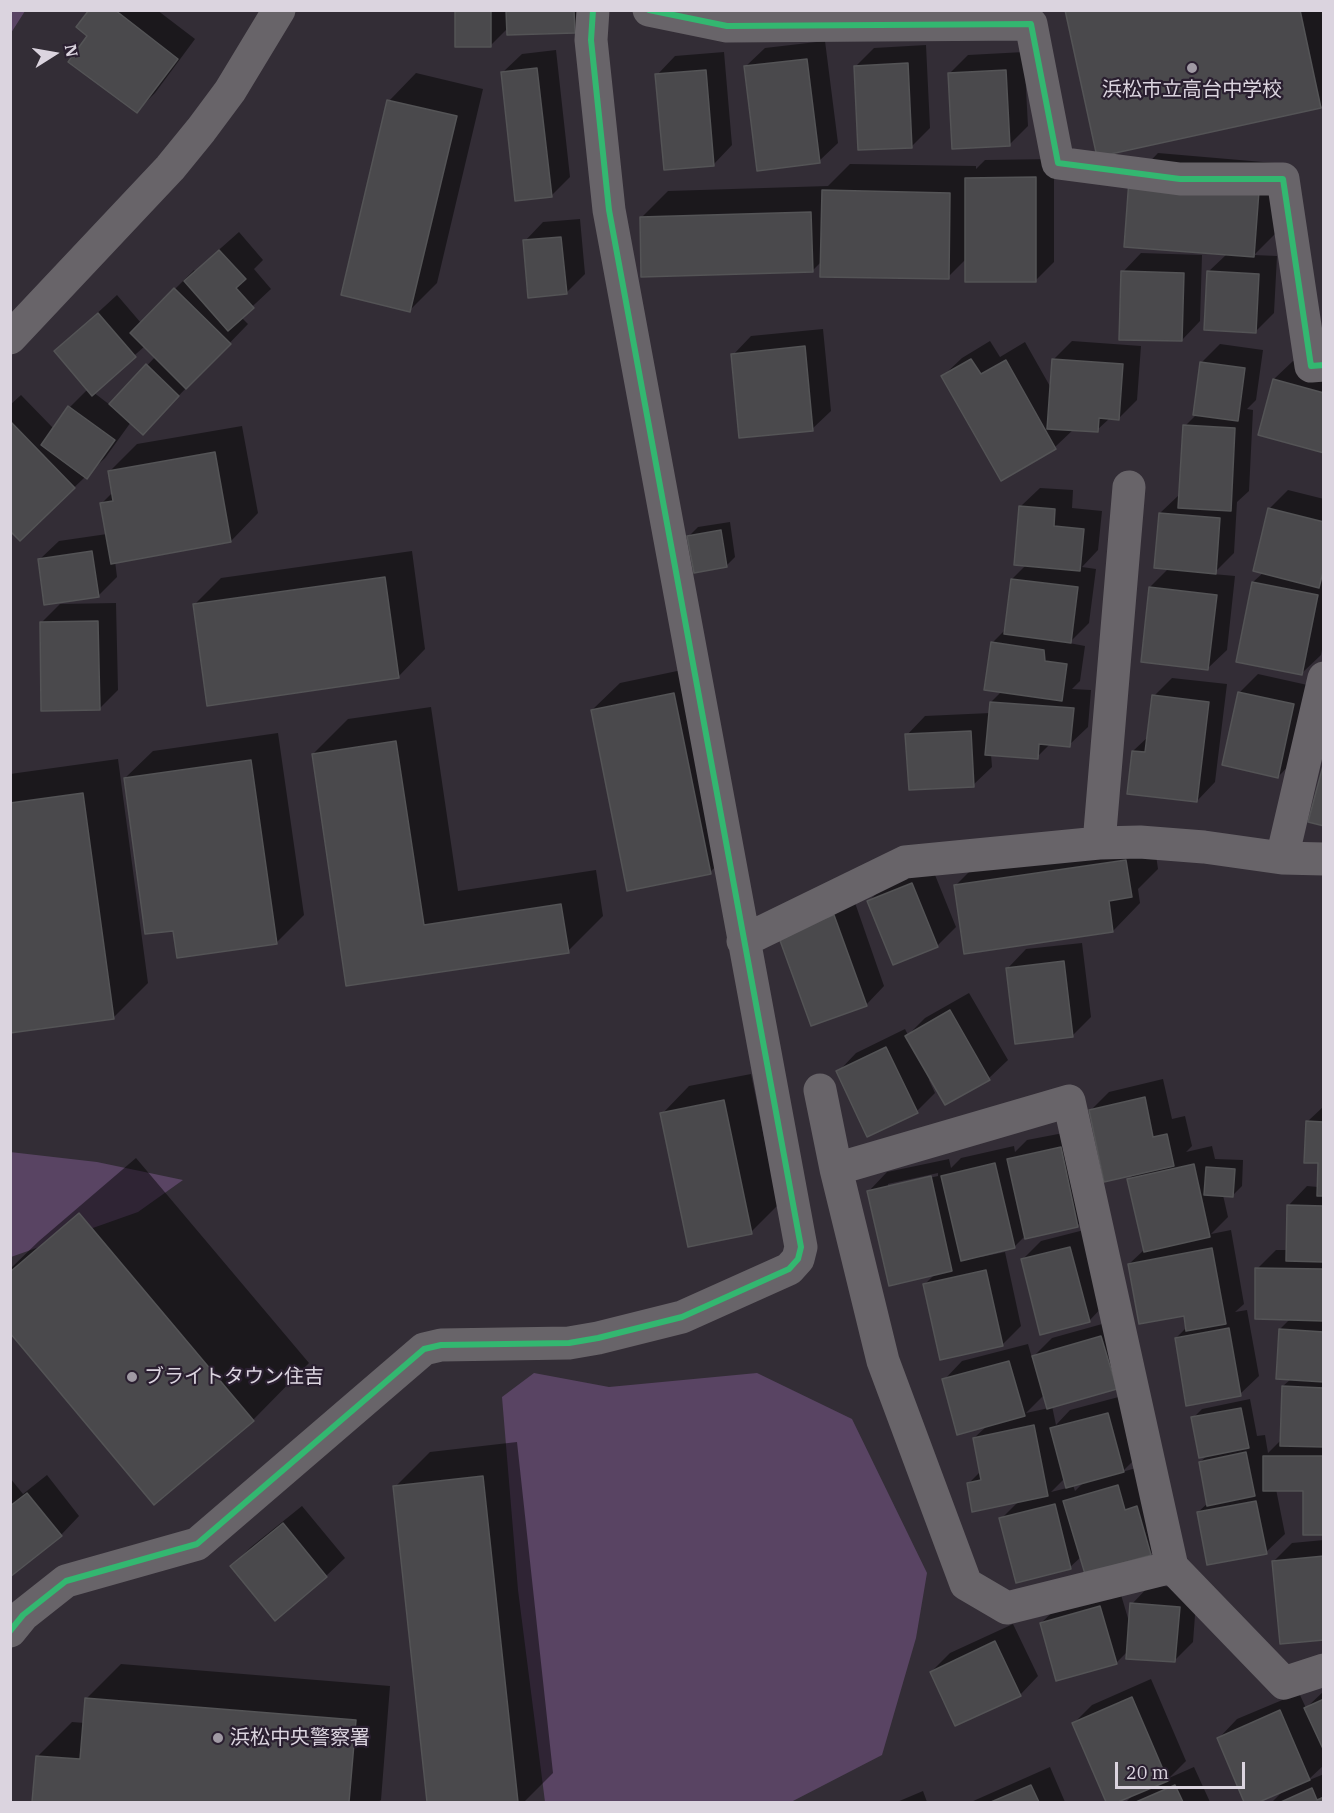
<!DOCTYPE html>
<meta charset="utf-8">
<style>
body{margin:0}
#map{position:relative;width:1334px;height:1813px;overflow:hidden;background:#332d36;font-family:"IBM Plex Serif",serif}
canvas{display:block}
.frame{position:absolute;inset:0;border:12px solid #dbd4df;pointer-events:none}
.north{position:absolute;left:24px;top:24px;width:60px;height:60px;-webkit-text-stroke:4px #2a1f30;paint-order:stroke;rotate:79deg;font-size:16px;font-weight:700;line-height:24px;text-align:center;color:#dbd4df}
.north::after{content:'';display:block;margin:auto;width:21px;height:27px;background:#dbd4df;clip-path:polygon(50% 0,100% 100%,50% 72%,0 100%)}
.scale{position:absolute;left:1115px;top:1762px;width:130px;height:27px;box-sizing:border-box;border:3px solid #dbd4df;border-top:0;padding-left:8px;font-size:18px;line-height:21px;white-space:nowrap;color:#dbd4df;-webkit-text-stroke:4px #2a1f30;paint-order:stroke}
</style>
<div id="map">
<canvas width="1334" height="1813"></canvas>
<div class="frame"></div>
<div class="north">N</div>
<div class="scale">20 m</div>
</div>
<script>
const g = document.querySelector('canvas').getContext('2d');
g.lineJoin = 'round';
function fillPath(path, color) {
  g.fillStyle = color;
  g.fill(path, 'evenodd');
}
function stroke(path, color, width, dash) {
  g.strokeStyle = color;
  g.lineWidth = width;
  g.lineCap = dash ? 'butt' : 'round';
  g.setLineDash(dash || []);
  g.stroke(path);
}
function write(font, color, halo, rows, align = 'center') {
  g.font = font + ' "IBM Plex Serif","Noto Sans JP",serif';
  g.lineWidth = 4.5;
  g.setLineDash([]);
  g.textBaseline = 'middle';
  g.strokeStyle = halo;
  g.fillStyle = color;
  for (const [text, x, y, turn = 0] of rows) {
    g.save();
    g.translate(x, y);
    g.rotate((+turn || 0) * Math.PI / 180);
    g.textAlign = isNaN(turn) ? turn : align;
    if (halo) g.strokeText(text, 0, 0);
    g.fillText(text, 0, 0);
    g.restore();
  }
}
fillPath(new Path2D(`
 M11,10L25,11L11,33L10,11Z
 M10,1152L97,1162L183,1180L138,1212L11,1257Z
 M534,1373L609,1387L757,1373L852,1419L927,1573L916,1638L882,1755L791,1802H545L518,1590L502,1397Z`), '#594463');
fillPath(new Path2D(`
 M91,10H157L195,39L155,93L137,111L89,36Z
 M457,10H593V13L574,32L508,28L491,45Z
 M1067,10H1324V104L1321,107Z
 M825,41L838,143L819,161L746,66L765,48Z
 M926,45L930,128L912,146L855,67L874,48Z
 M556,50L570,177L551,196L503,72L522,54Z
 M724,52L732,145L714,164L657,75L675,56Z
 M1024,52L1028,126L1009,145L949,74L968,55Z
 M416,73L483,89L437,283L410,310L389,101Z
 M1158,153L1286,164L1280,229L1254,255L1277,256L1274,313L1255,332L1208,272L1227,254L1131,181Z
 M1054,159V262L1035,281L966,259L948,277L822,261L813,270L641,218L668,191L828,186L850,164L976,166V169L985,160Z
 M580,219L585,274L566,293L525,241L543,222Z
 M239,232L263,260L254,269L271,289L241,317L248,324L161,414L131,422L105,458L20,539L10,529V405L21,395L54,429L70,407L88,389L56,351L117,295L141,323L194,270L195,271ZM145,346L156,356L110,405L93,392Z
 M1141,253L1202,255L1200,321L1182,340L1123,272Z
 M823,329L831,411L812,429L733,355L751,336Z
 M990,341L1000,357L1025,342L1051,388L1053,360L1072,341L1141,346L1137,400L1119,418H1110L1097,430L1074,429L1055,447L1002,479L943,376L962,358Z
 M1220,344L1263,350L1256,400L1247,409L1253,410L1249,491L1237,502L1234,553L1213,574L1235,576L1227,650L1208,668L1150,587L1169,568L1160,513L1179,495L1185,426L1197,414L1201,363Z
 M1293,361L1324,369V451L1260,434L1274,379Z
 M242,426L258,513L231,541L115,561L117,577L98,596L40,559L59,541L107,534L101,504L113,492L109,472L137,444Z
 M1040,488L1073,490L1072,508L1102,511L1098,550L1082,567L1096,569L1089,623L1069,643L1085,646L1080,681L1072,689L1091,690L1088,727L1069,745L1050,744L1037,757L991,754L992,767L973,785L907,735L925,716L990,713L991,702L1002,691L992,643L1006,629L1012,579L1027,564L1021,506Z
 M1288,490L1324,499V639L1321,655L1302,673L1253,582L1264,572L1269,509Z
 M730,522L735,557L726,566L689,536L698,527Z
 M412,551L425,649L398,677L194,605L221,578Z
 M116,603L118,690L99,709L42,622L60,604Z
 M701,666L738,845L710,872L592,710L620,683Z
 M1258,674L1312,686L1296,758L1278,777L1239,693Z
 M1172,678L1227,684L1215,782L1197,801L1133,751L1149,736L1154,696Z
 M431,707L458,891L596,870L603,916L568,951L348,984L313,754L348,719Z
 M278,733L304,915L276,943L175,929L125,778L153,751Z
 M118,759L148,983L113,1018L10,1031V774Z
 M1153,834L1158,869L1138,889L1140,903L1113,931L956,885L983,858Z
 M931,865L956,927L937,946L869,901L887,883Z
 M853,897L884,986L866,1005L780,935Z
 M1082,943L1091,1017L1072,1036L1008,968L1026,949Z
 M969,993L1008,1060L989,1078L946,1103L931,1079L929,1080L935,1093L917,1111L838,1072L856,1053L905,1029L908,1035L925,1018Z
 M751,1074L778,1205L751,1232L662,1114L689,1086Z
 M1163,1079L1172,1119L1185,1116L1192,1146L1186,1152L1212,1146L1215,1159L1243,1160L1242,1186L1233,1195H1223L1228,1217L1211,1234L1231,1230L1244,1304L1235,1312L1247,1310L1259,1376L1240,1394L1176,1338L1187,1327L1185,1314L1129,1264L1145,1249L1128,1180L1135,1173L1091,1110L1109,1092Z
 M1324,1106V1534L1305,1489H1276L1285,1534L1266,1552L1198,1512L1208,1503L1200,1462L1208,1455L1193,1418L1202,1409L1250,1399L1257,1436L1265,1435L1268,1453L1282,1439L1283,1386L1291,1379L1280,1329L1291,1318L1257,1269L1276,1250H1288L1289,1205L1307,1186L1318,1187L1319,1162L1307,1122Z
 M1079,1130L1096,1207L1077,1226L1026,1235L1015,1246L980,1255L981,1257L1005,1252L1021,1326L1003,1344L941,1359L925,1284L935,1274L869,1191L887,1172L949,1159L951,1168L961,1158L1014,1146L1015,1152L1027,1140ZM938,1173V1176L888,1187V1184Z
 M136,1158L309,1363L253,1420L155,1502L10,1331V1269L39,1241Z
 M1088,1229L1107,1302L1089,1321L1022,1260L1041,1241Z
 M1120,1319L1135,1369L1052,1406L1056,1425L1070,1410L1126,1395L1142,1452L1122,1472L1136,1468L1169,1535L1150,1554L1081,1557L1070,1567L1001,1519L1019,1501L968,1484L981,1471L974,1438L988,1425L944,1380L962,1361L1028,1344L1032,1358L1052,1338ZM1045,1394L1049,1408L1026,1413ZM1065,1478L1067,1488L1051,1492ZM1085,1481L1075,1491L1073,1485Z
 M517,1442L553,1773L524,1802H428L395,1487L430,1452Z
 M47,1475L79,1516L61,1535L10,1575V1478L23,1494Z
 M302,1506L345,1558L326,1576L232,1566L251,1547Z
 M1324,1540V1639L1273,1562L1292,1543Z
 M1150,1585L1197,1589L1193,1642L1174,1661L1128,1651L1116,1663L1041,1623L1060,1605L1119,1588L1130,1625L1132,1604Z
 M1013,1624L1038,1676L1020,1695L931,1672L950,1653Z
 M121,1664L390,1686L381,1800L378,1802H34L37,1757L72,1722L85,1723L86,1699Z
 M1151,1679L1186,1761L1169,1778L1194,1767L1210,1802H1126L1134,1794L1114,1802H1108L1073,1724L1092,1705Z
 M1324,1691V1765L1307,1781L1324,1774V1802H1272L1284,1790L1255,1802H1246L1219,1738L1237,1719L1299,1693L1306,1708Z
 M1050,1767L1065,1802H971Z
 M923,1791L927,1802H897Z`), '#0007');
const building = new Path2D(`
 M89,10H115L178,59L137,113L68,62L87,36L76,27Z
 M455,10H491V47H455Z
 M506,10H574L575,33L507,35Z
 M1065,10H1300L1321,108L1097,157Z
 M807,59L820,163L757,171L744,66Z
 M908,63L912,148L858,150L854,66Z
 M537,68L552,197L515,201L501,72Z
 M706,70L714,166L664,170L655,74Z
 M1006,70L1010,146L952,149L948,73Z
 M387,100L457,116L410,312L341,295Z
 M1036,177V282H965V178Z
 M1129,180L1259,191L1254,257L1124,247Z
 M822,190L950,193L949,279L820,277Z
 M811,212L813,272L641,277L640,217Z
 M561,237L567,294L528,298L523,240Z
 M219,250L246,279L236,288L254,308L228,331L184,281Z
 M1121,271L1184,273L1182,341L1119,340Z
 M1207,271L1259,274L1256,333L1204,330Z
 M174,288L231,344L186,389L130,333Z
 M98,313L136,357L92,396L54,351Z
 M805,346L813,431L739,438L731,354Z
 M971,359L981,374L1006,360L1056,449L1001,481L941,376Z
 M1052,359L1123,364L1119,420L1099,418L1098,432L1047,429Z
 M1200,362L1245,368L1238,421L1193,415Z
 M146,364L179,396L143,435L109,404Z
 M1273,379L1324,393V453L1258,435Z
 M68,406L115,440L87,479L41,445Z
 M10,421L75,488L20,541L10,531Z
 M1183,425L1235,428L1231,511L1178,508Z
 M215,452L231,542L111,564L100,503L113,501L108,471Z
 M1019,506L1055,509L1054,526L1084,529L1080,571L1014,565Z
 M1268,508L1324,522V568L1319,588L1253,571Z
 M1159,513L1220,518L1216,574L1154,568Z
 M721,530L727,567L694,573L687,536Z
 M92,551L99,597L44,605L38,559Z
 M385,577L399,678L207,706L193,604Z
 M1011,579L1078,587L1071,643L1004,634Z
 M1252,582L1318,595L1302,675L1236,662Z
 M1149,587L1217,595L1208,670L1141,662Z
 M98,621L100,710L41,711L40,622Z
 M991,642L1044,650L1045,661L1067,664L1062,701L984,690Z
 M1238,692L1294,704L1278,778L1222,765Z
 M674,693L711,874L627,891L591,710Z
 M1152,695L1209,702L1197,802L1127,794L1132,751L1145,752Z
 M990,702L1074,708L1070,747L1039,744L1038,759L985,755Z
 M971,731L974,787L909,790L905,734Z
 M396,741L424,925L561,904L569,953L346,986L312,754Z
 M251,760L277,944L177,958L173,931L145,934L124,778Z
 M1324,762V826L1308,822Z
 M83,793L114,1019L10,1033V803Z
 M1126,860L1132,897L1109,901L1113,932L964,954L954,885Z
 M912,883L938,947L893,965L867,901Z
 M834,915L867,1006L811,1026L778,935Z
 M1064,961L1073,1037L1015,1044L1006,968Z
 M950,1010L990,1080L945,1105L905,1036Z
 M886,1047L918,1113L867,1137L836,1071Z
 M1145,1097L1153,1137L1167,1134L1174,1166L1104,1182L1089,1110Z
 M724,1100L752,1234L688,1247L660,1113Z
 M1306,1121L1324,1122V1196H1317L1318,1163H1304Z
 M1061,1147L1078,1227L1025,1239L1007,1159Z
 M995,1163L1015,1248L961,1261L941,1176Z
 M1194,1164L1210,1237L1144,1252L1127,1179Z
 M1206,1167L1235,1169L1233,1197L1204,1195Z
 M931,1176L952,1271L889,1286L867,1191Z
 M1287,1205L1324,1206V1262L1286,1261Z
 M79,1213L254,1421L154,1505L10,1333V1272Z
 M1070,1247L1090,1322L1040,1335L1021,1259Z
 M1212,1248L1226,1324L1186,1331L1184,1316L1139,1324L1128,1264Z
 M1255,1268L1324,1269V1321L1255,1319Z
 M986,1270L1003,1346L940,1360L923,1284Z
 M1229,1328L1241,1396L1186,1406L1175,1338Z
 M1279,1329L1324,1332V1382L1276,1379Z
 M1101,1336L1117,1389L1047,1409L1032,1356Z
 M1009,1361L1025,1416L957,1435L942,1379Z
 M1282,1386L1324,1388V1447L1280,1446Z
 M1241,1408L1249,1448L1199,1458L1191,1417Z
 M1108,1413L1124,1472L1066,1488L1050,1428Z
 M1034,1425L1048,1496L972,1512L967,1483L981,1480L973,1438Z
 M1246,1452L1255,1496L1207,1506L1199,1462Z
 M1263,1456H1324V1535H1303V1491H1263Z
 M483,1476L518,1802H427L393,1486Z
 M1118,1485L1125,1510L1137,1506L1151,1555L1085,1574L1063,1501Z
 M27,1493L62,1536L10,1577V1506Z
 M1256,1501L1267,1554L1207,1565L1197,1512Z
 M1055,1504L1071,1569L1016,1583L999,1518Z
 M283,1523L327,1577L275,1621L230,1566Z
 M1324,1556V1640L1280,1644L1272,1561Z
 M1130,1603L1180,1607L1175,1662L1126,1659Z
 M1100,1606L1117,1664L1056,1681L1040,1623Z
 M995,1641L1021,1696L955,1726L930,1672Z
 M1132,1697L1168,1781L1118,1802H1106L1072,1723Z
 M85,1698L356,1720L349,1802H32L36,1756L80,1759Z
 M1324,1699V1751L1304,1708Z
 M1280,1710L1310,1780L1259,1802H1244L1217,1738Z
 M1031,1785L1039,1802H991Z
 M1175,1785L1183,1802H1136Z
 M1312,1788L1317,1800L1324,1797V1802H1281Z`);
fillPath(building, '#4a494c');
stroke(building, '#545456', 1.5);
stroke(new Path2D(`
 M649,10L727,26L1031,24L1058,163L1180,179H1283L1311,366L1324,365
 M10,338L170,168L201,130L230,91L279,10
 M1099,843L1129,487
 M1282,858L1324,678
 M743,941L905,862L1099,843L1140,842L1204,847L1282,858L1324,859
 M820,1090L836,1169L883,1361L966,1584L1007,1608L1172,1567
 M836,1169L1069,1101L1172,1567L1284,1683L1324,1670
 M10,1631L23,1615L66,1581L197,1544L424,1349L441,1345L569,1343L598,1338L682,1317L789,1269L798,1259L801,1247L609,210L591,40L593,10`), '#686469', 33);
stroke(new Path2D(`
 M649,10L727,26L1031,24L1058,163L1180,179H1283L1311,366L1324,365
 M10,1631L23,1615L66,1581L197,1544L424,1349L441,1345L569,1343L598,1338L682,1317L789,1269L798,1259L801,1247L609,210L591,40L593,10`), '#33b770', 6);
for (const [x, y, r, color] of [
 [1192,68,6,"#a09aa4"],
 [132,1377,6,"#a09aa4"],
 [218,1738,6,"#a09aa4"]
]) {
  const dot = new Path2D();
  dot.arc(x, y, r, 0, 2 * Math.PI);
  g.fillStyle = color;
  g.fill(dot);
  stroke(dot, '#2a1f30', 2);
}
write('20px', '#dbd4df', '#2a1f30', [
 ["浜松市立高台中学校",1192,90,"center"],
 ["ブライトタウン住吉",144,1377],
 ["浜松中央警察署",230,1738]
], 'left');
</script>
